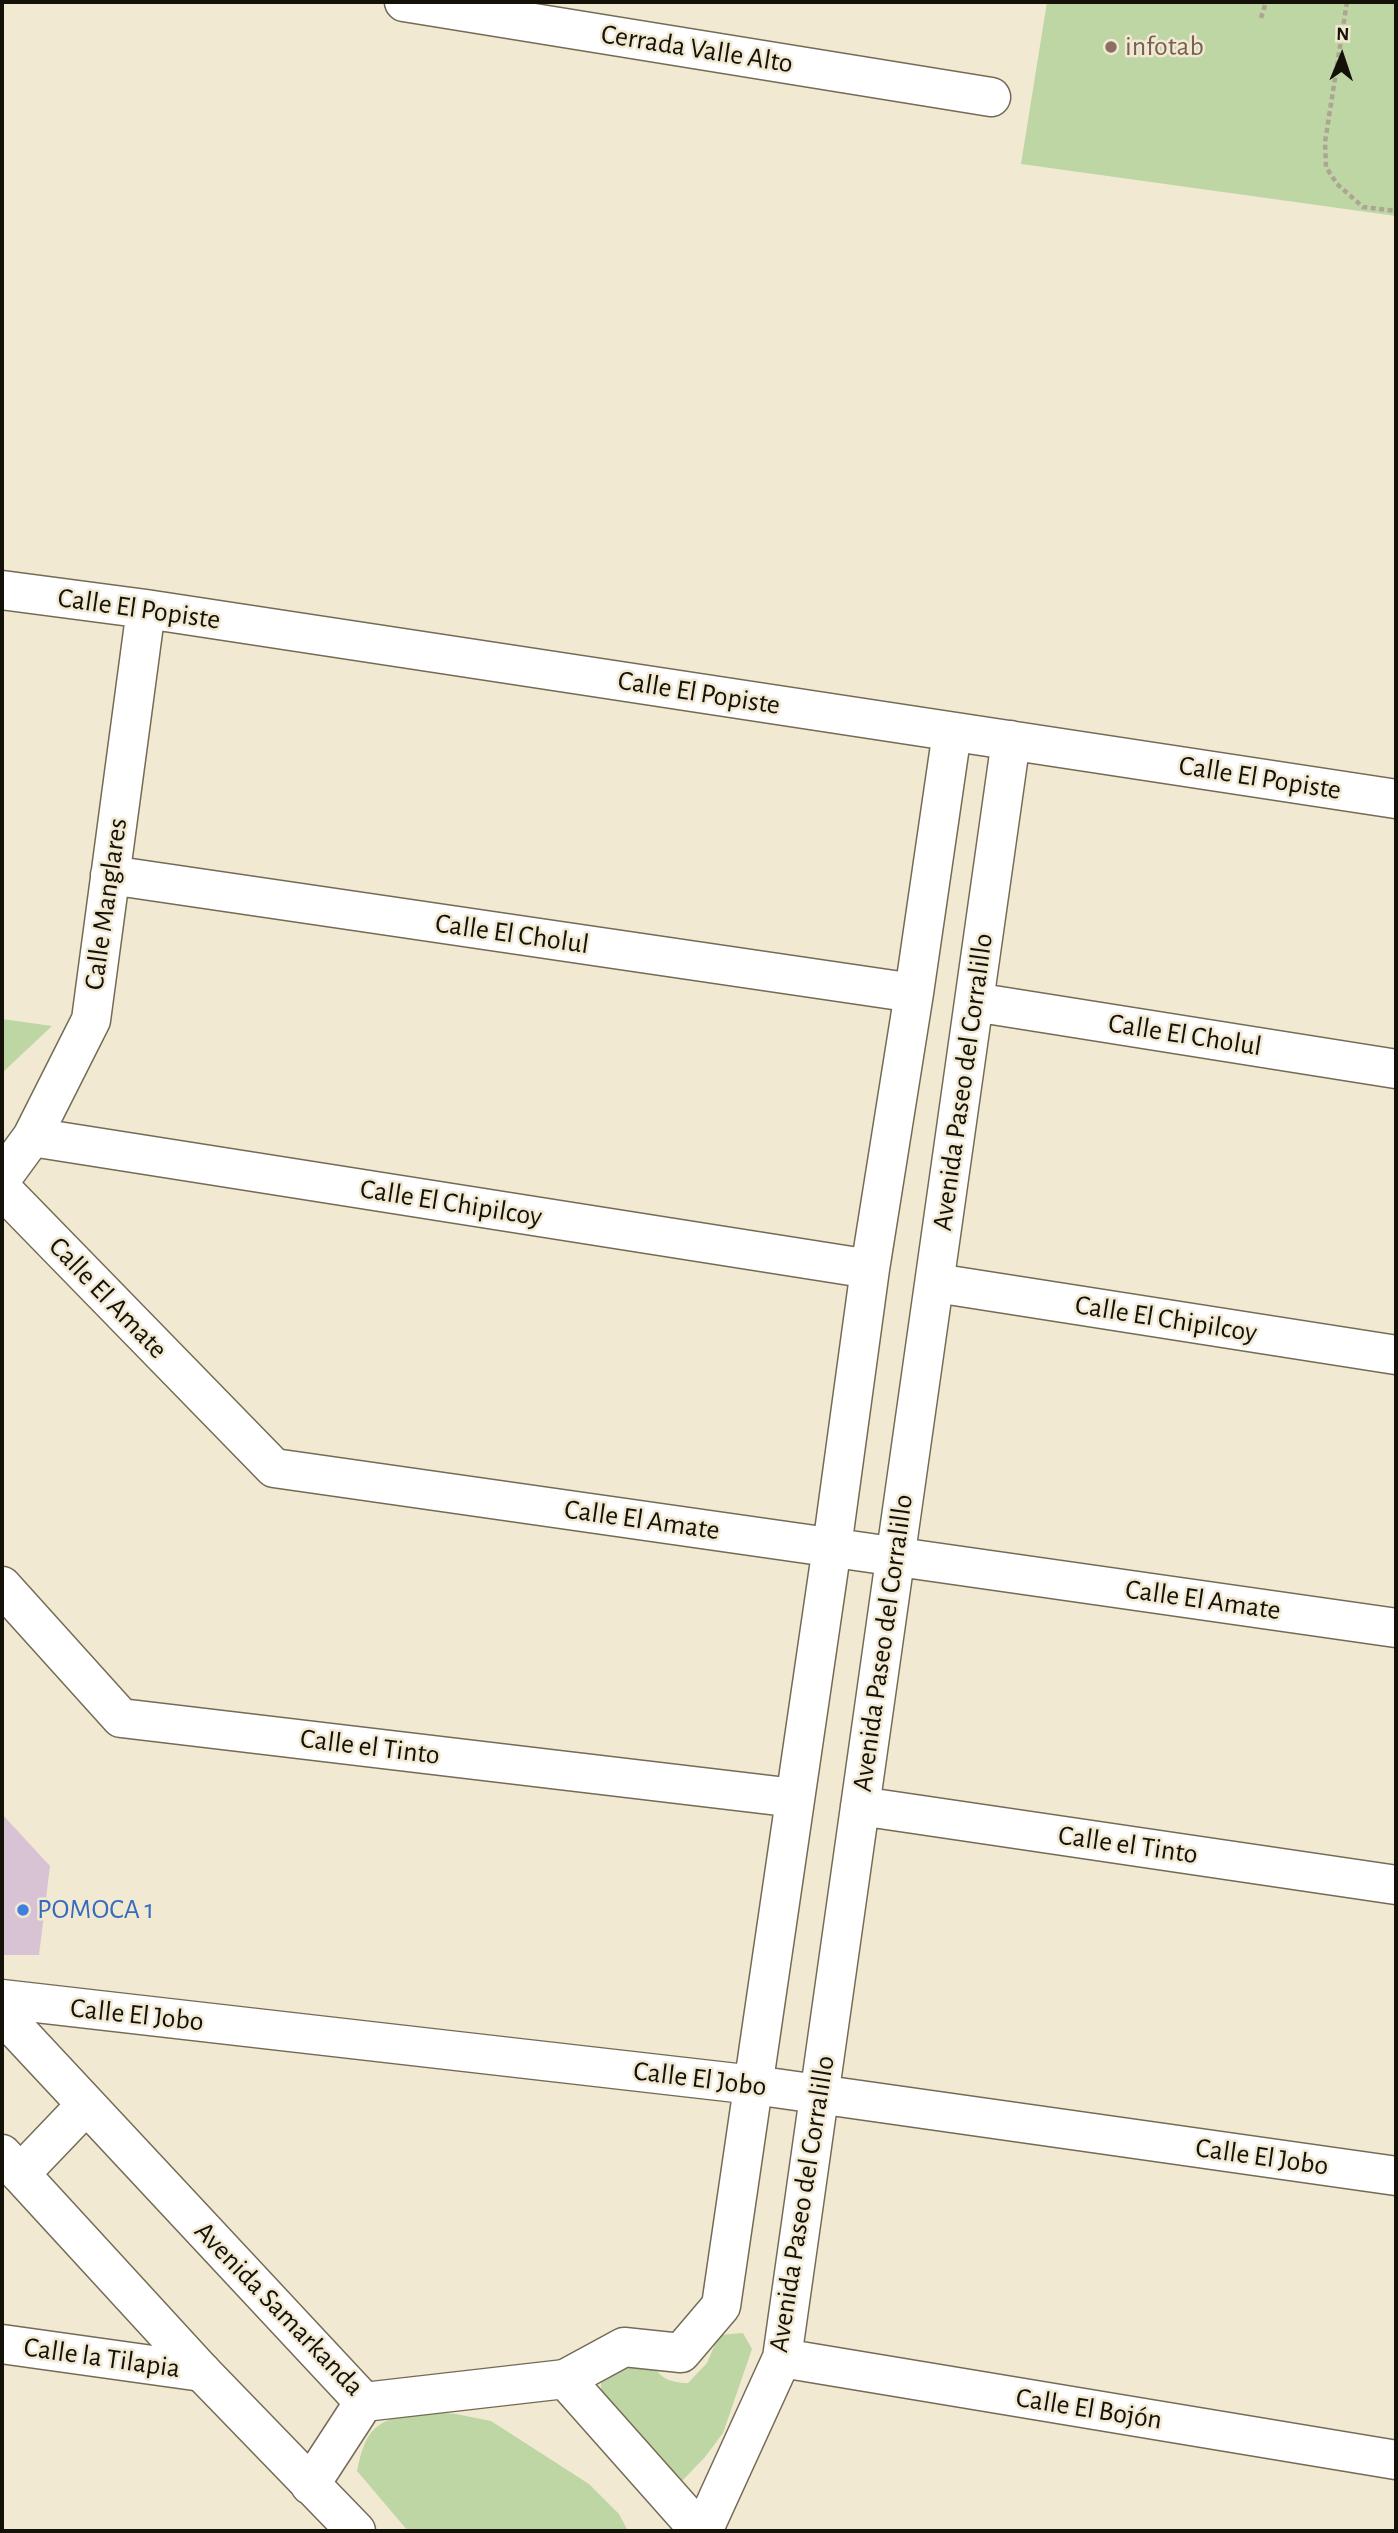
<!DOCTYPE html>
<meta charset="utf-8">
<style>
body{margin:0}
#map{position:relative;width:1398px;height:2533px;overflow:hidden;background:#f2e9d2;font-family:"Alegreya Sans",sans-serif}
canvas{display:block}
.frame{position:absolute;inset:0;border:4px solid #141109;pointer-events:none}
.north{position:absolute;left:1307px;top:21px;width:70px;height:70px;-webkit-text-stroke:5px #f2e9d2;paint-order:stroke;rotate:2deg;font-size:19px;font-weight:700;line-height:28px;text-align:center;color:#141109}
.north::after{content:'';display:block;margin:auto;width:24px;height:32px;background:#141109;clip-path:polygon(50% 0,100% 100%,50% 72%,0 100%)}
</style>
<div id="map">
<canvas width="1398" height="2533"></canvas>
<div class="frame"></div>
<div class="north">N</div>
</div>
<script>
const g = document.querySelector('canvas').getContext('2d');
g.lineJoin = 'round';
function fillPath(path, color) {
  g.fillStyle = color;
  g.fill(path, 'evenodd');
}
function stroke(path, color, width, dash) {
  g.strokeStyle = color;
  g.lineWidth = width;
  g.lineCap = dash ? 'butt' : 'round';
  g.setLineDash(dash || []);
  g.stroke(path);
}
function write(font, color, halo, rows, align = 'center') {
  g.font = font + ' "Alegreya Sans",sans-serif';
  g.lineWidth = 5;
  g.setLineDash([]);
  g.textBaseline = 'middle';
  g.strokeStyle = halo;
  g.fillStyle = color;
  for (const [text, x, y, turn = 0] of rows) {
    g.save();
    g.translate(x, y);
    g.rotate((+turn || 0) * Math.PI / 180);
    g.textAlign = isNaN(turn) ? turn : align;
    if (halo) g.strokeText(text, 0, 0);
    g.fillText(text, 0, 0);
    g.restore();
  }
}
fillPath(new Path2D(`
 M1047,2H1396V216L1021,164Z
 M2,1019L52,1026L2,1073Z
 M743,2333L752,2349L723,2433L705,2457L682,2481L631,2435L601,2403V2380L615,2363L650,2360C658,2377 669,2383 688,2383L707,2363L719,2335Z
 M415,2411L456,2414L491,2421L589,2484L619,2514L628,2531H408L357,2471C366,2428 374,2423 415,2411Z`), '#bed6a3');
fillPath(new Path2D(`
 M2,1814L50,1866L39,1955H2Z`), '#d8c3d4');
const minor = new Path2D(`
 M404,2L991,97
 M2,590L146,609L1396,799
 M110,875L914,993
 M974,1002L1396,1069
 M32,1137L870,1269
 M2,1178L32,1137L91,1020L146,609
 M2,1189L274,1468L1396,1628
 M936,1283L1396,1355
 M2,1586L121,1718L795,1798
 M860,1806L1396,1885
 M2,1999L754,2085L1396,2176
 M2,2344L202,2372
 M782,2358L1396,2460
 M565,2379L624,2347L681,2353L721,2306L832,1547L870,1269L914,993L952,732
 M703,2531L782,2358L1011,740`);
const tertiary = new Path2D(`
 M2,2014L364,2402L565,2379L700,2531
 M2,2154L202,2372L356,2531
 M20,2174L86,2105
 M310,2485L364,2402`);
stroke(minor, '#746b57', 41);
stroke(tertiary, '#746b57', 41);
stroke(new Path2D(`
 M1347,2L1325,142L1326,167L1337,184L1363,207L1396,211
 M1261,18L1266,2`), '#aca592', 4.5, [5, 3.5]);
stroke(minor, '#fff', 38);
stroke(tertiary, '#fff', 38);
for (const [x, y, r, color] of [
 [1111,47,7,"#8d6e63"],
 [23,1910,7,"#3f7fe0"]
]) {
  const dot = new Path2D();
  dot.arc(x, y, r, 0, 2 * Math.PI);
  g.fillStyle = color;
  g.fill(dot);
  stroke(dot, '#f2e9d2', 2.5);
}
write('28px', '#785e54', '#f2e9d2', [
 ["infotab",1125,47]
], 'left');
write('28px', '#141109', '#f2e9d2', [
 ["Cerrada Valle Alto",697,49,9],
 ["Calle El Popiste",139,609,8],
 ["Calle El Popiste",699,693,9],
 ["Calle El Popiste",1260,778,9],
 ["Calle Manglares",106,904,-82],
 ["Calle El Cholul",512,934,8],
 ["Calle El Cholul",1185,1035,9],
 ["Avenida Paseo del Corralillo",963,1082,-82],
 ["Calle El Chipilcoy",451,1203,9],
 ["Calle El Amate",108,1298,46],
 ["Calle El Chipilcoy",1166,1319,9],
 ["Calle El Amate",642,1520,8],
 ["Calle El Amate",1203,1600,8],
 ["Avenida Paseo del Corralillo",883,1643,-82],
 ["Calle el Tinto",370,1747,7],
 ["Calle el Tinto",1128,1845,8],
 ["Calle El Jobo",137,2015,6],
 ["Calle El Jobo",700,2079,7],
 ["Calle El Jobo",1262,2157,8],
 ["Avenida Paseo del Corralillo",802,2204,-81],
 ["Avenida Samarkanda",279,2309,46],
 ["Calle la Tilapia",102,2358,8],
 ["Calle El Bojón",1089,2409,9]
]);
write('28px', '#366cbe', '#f2e9d2', [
 ["POMOCA 1",37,1910]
], 'left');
</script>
